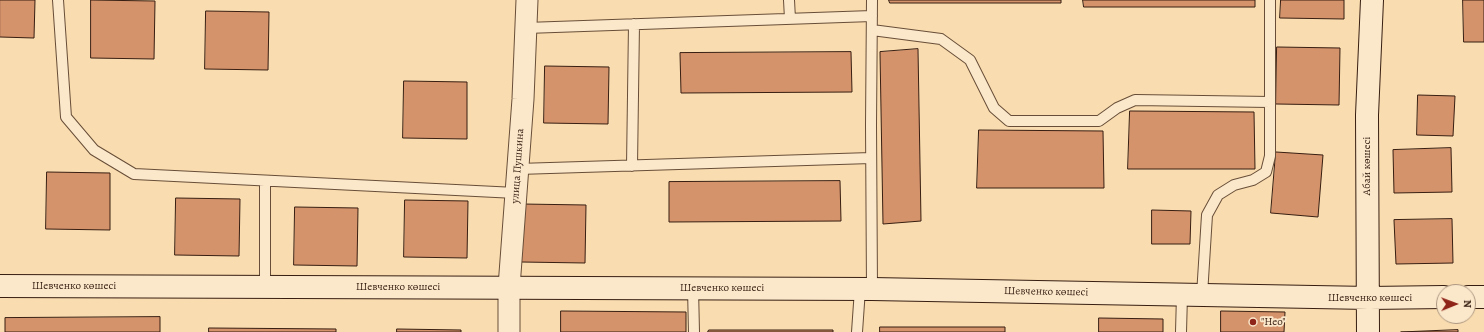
<!DOCTYPE html>
<meta charset="utf-8">
<style>
body{margin:0}
#map{position:relative;width:1484px;height:332px;overflow:hidden;background:#f9dcaf;font-family:Alegreya,serif}
canvas{display:block}
.north{position:absolute;left:1436px;top:284px;width:40px;height:40px;box-sizing:border-box;background:#fbe8cb;border:1px solid #ad9781;border-radius:50%;rotate:89deg;font-size:11px;font-weight:700;line-height:16px;text-align:center;color:#371e11}
.north::after{content:'';display:block;margin:auto;width:14px;height:18px;background:#8f2418;clip-path:polygon(50% 0,100% 100%,50% 72%,0 100%)}
</style>
<div id="map">
<canvas width="1484" height="332"></canvas>
<div class="north">N</div>
</div>
<script>
const g = document.querySelector('canvas').getContext('2d');
g.lineJoin = 'round';
function fillPath(path, color) {
  g.fillStyle = color;
  g.fill(path, 'evenodd');
}
function stroke(path, color, width, dash) {
  g.strokeStyle = color;
  g.lineWidth = width;
  g.lineCap = dash ? 'butt' : 'round';
  g.setLineDash(dash || []);
  g.stroke(path);
}
function write(font, color, halo, rows, align = 'center') {
  g.font = font + ' Alegreya,serif';
  g.lineWidth = 3.5;
  g.setLineDash([]);
  g.textBaseline = 'middle';
  g.strokeStyle = halo;
  g.fillStyle = color;
  for (const [text, x, y, turn = 0] of rows) {
    g.save();
    g.translate(x, y);
    g.rotate((+turn || 0) * Math.PI / 180);
    g.textAlign = isNaN(turn) ? turn : align;
    if (halo) g.strokeText(text, 0, 0);
    g.fillText(text, 0, 0);
    g.restore();
  }
}
const building = new Path2D(`
 M0,0H35L34,38L0,37Z
 M91,0L155,1L154,59L91,58Z
 M889,0H1061V3H890Z
 M1083,0H1255V7H1084Z
 M1281,0H1344V19L1280,18Z
 M1463,0H1484V42H1464Z
 M206,11L269,12L268,70L205,69Z
 M1277,47L1340,48L1339,105L1276,104Z
 M918,49L921,221L883,224L880,52Z
 M851,52L852,92L681,93L680,53Z
 M545,66L609,67L608,124L544,123Z
 M404,81L467,82V139L403,138Z
 M1418,95L1455,96L1453,136L1417,135Z
 M1130,111L1254,112L1255,169H1128Z
 M979,130L1103,131L1104,188H977Z
 M1451,148L1452,192L1394,193L1393,150Z
 M1276,152L1323,155L1318,217L1271,213Z
 M47,172L110,173V230L46,229Z
 M840,181L841,221L669,222V182Z
 M176,198L240,199L239,256L175,255Z
 M405,200L468,201L467,258L404,257Z
 M522,204L586,205L585,263L521,262Z
 M295,207L358,208L357,266L294,265Z
 M1152,210L1191,211L1190,244H1152Z
 M1452,219L1453,263L1396,264L1394,220Z
 M561,311L686,312V332H561Z
 M1221,311L1285,312L1284,332H1221Z
 M160,317V332H5V318Z
 M1099,318L1163,319V332H1099Z
 M880,327H1005V332H880Z
 M209,328L336,329V332H209Z
 M397,329L461,330V332H397Z
 M709,330H833V332H708Z
 M1458,330V332H1401Z`);
fillPath(building, '#d5936c');
stroke(building, '#371e11', 1);
const lane = new Path2D(`
 M58,0L66,117L94,150L134,174L516,193
 M789,0L790,19
 M526,28L872,16
 M872,30L941,39L970,60L994,108L1009,121H1099L1117,108L1135,100L1270,102
 M632,166L634,24
 M518,169L871,158
 M265,181V287
 M693,288L694,332
 M872,289L871,125L872,0
 M1202,295L1207,215L1218,195L1234,185L1253,180L1266,172L1270,156V0
 M857,332L860,289
 M1181,332L1182,295`);
const street = new Path2D(`
 M509,332V287L523,99L527,0`);
const secondary = new Path2D(`
 M0,286L872,289L1369,298L1444,297
 M1468,297H1484
 M1368,332L1367,115L1372,0`);
stroke(lane, '#684e38', 12);
stroke(street, '#684e38', 23);
stroke(secondary, '#371e11', 24);
stroke(lane, '#fbe8cb', 10);
stroke(street, '#fbe8cb', 21);
stroke(secondary, '#fbe8cb', 22);
for (const [x, y, r, color] of [
 [1253,322,4,"#8f2418"]
]) {
  const dot = new Path2D();
  dot.arc(x, y, r, 0, 2 * Math.PI);
  g.fillStyle = color;
  g.fill(dot);
  stroke(dot, '#fbe8cb', 1.5);
}
write('11px', '#371e11', '#fbe8cb', [
 ["улица Пушкина",518,166,-86],
 ["Абай көшесі",1367,166,-90],
 ["Шевченко көшесі",74,286],
 ["Шевченко көшесі",398,287],
 ["Шевченко көшесі",722,288],
 ["Шевченко көшесі",1046,292,1],
 ["Шевченко көшесі",1370,298]
]);
write('11px', '#371e11', '#fbe8cb', [
 ["\"Нео\"",1261,322]
], 'left');
</script>
